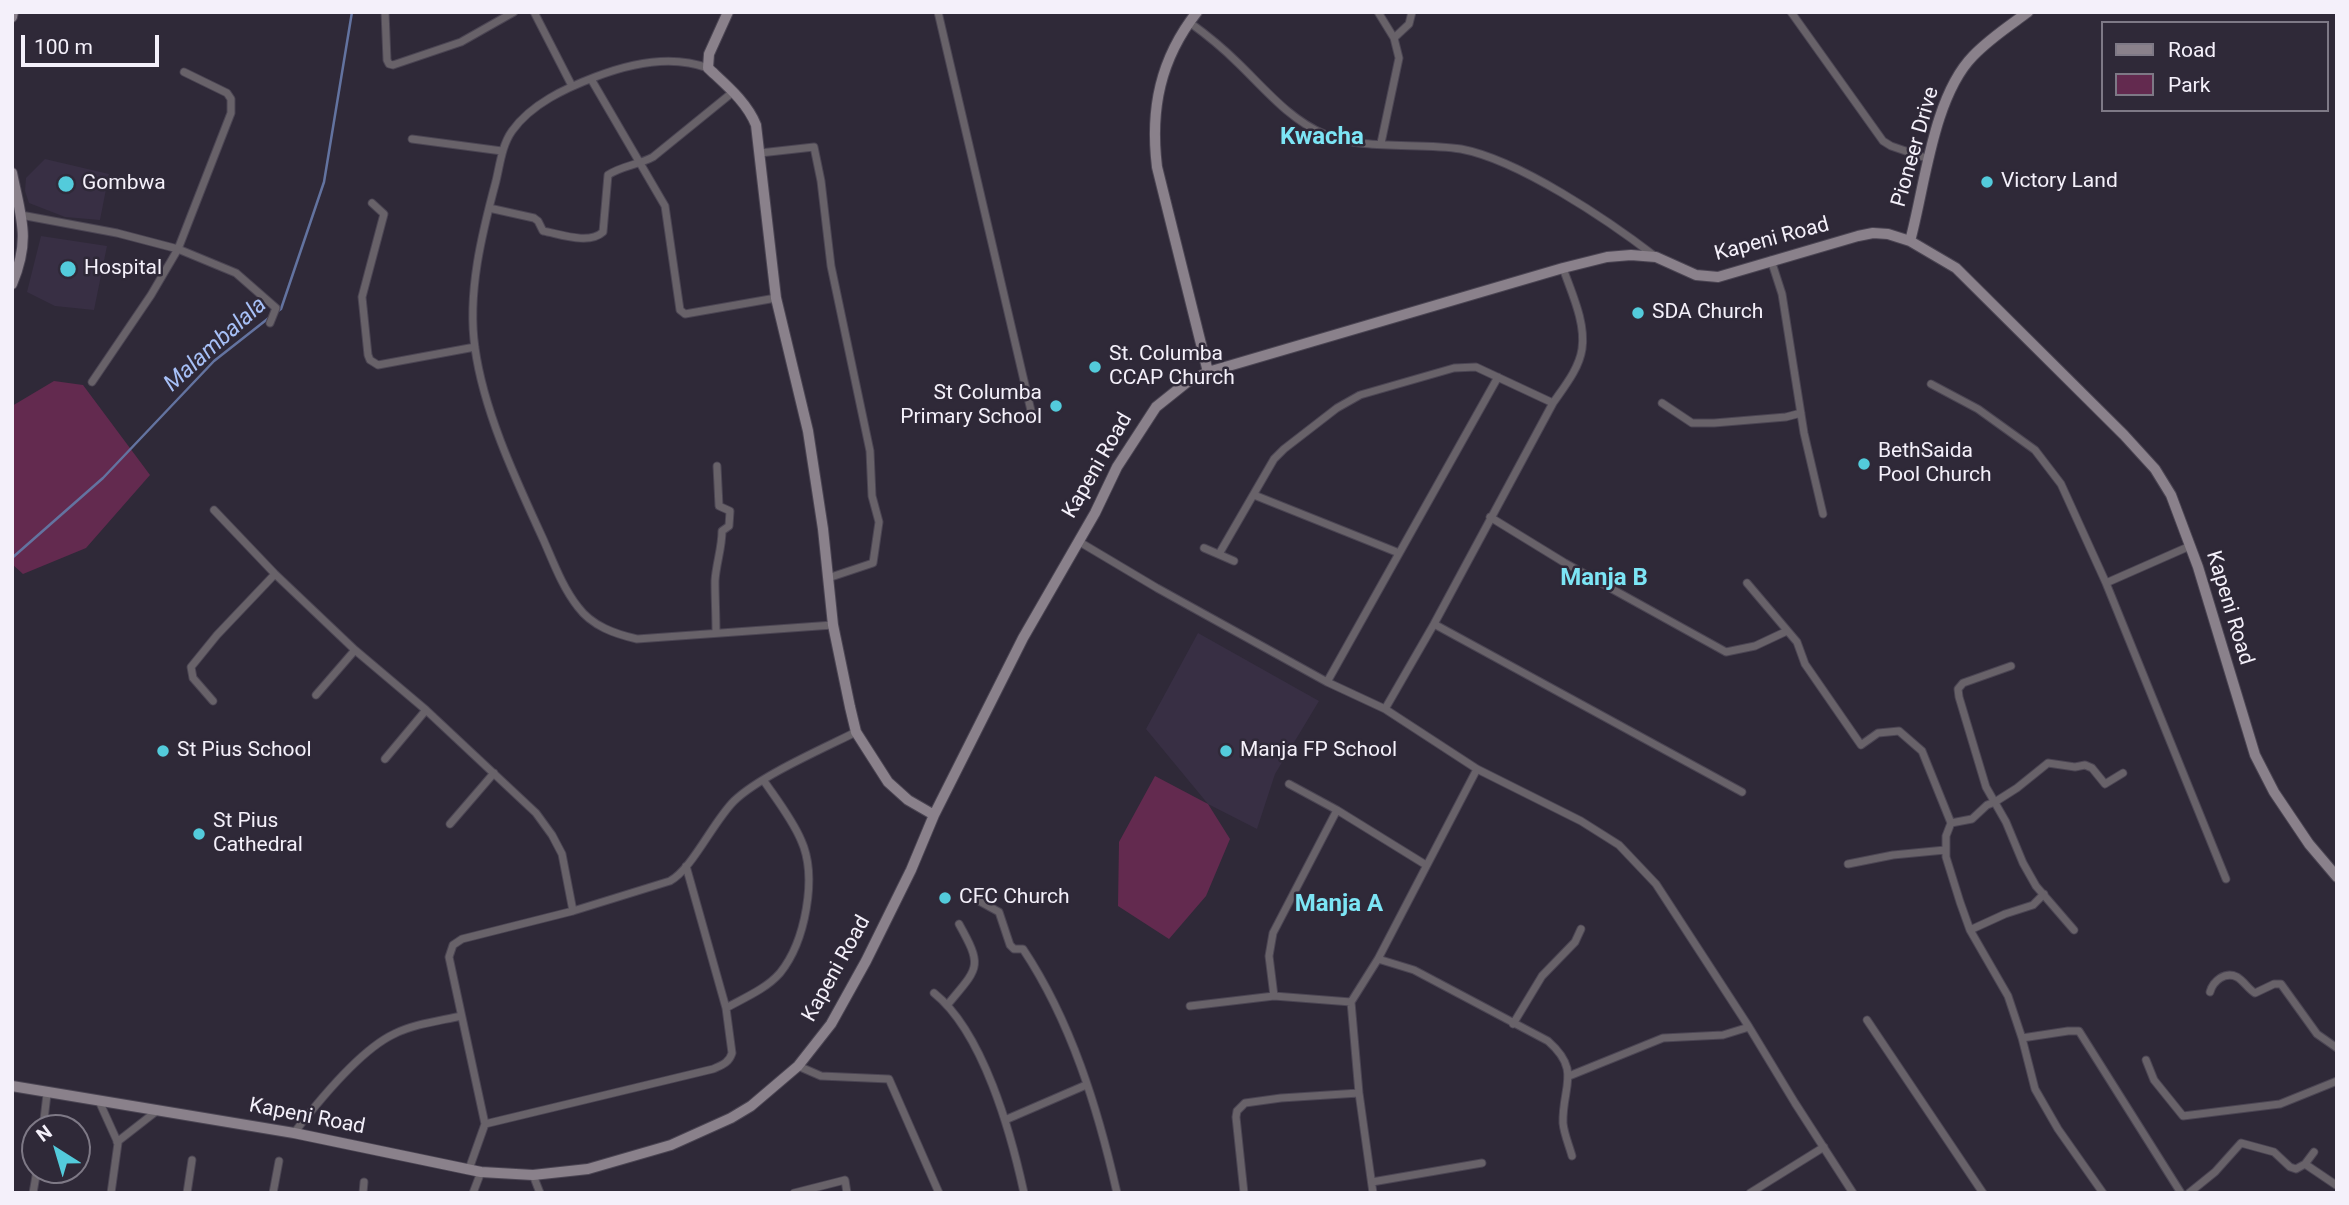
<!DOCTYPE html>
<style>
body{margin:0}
#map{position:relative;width:2349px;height:1205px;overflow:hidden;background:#2f2938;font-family:Roboto,sans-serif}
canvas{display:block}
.frame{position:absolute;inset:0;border:14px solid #f4f0fa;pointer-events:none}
.legend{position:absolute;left:2101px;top:21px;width:228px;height:91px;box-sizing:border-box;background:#2f2938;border:2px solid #7e7986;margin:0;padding:9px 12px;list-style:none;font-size:21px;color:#f4f0fa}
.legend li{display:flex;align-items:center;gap:14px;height:35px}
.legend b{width:35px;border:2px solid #7e7986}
.north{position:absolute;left:21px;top:1114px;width:70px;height:70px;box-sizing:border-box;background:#2f2938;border:2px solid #7e7986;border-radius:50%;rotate:323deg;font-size:19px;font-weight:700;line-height:28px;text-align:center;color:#f4f0fa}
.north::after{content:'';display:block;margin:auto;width:24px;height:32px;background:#53cbdb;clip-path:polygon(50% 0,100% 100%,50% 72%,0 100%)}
.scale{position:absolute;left:21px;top:35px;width:138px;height:32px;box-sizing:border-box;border:4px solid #f4f0fa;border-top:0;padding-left:9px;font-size:21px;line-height:24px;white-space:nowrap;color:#f4f0fa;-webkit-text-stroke:5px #2f2938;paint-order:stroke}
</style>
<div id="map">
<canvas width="2349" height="1205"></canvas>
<div class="frame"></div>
<ul class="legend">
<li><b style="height:9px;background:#8a818b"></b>Road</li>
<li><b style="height:19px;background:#632a4f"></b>Park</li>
</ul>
<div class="north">N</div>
<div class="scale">100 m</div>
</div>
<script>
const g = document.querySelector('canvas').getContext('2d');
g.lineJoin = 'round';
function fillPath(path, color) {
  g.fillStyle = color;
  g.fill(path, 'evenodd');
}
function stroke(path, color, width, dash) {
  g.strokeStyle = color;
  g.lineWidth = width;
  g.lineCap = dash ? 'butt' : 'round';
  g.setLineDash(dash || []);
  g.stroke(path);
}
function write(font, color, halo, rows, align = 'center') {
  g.font = font + ' Roboto,sans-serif';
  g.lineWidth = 5;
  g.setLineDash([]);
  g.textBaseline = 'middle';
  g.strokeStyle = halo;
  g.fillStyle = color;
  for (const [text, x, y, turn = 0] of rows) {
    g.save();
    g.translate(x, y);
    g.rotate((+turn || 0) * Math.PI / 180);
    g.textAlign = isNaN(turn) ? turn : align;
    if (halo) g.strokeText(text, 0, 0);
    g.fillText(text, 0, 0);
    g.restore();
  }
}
fillPath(new Path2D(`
 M45,159L109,174L100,220L65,217L29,203L25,191L26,178Z
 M41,236L107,246L94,310L55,306L27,292Z
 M1198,633L1319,701L1275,774L1257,829L1208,804L1146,729Z`), '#382f44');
fillPath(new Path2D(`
 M54,381L83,385L150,475L86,548L23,574L12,564V406Z
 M1155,776L1208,804L1230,839L1206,896L1169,939L1118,906L1119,842Z`), '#632a4f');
stroke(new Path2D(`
 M278,311L281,309L324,182L352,12
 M12,558L103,478L214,361L270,317`), '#6373a0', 2.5);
const street = new Path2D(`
 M385,12L387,60L389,64L393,65L461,42L514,12
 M534,12L572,86
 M938,12L1032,415
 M1378,12L1394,38L1399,58L1381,143
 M1791,12L1883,141L1891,146L1929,159
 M1189,22C1207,35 1223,48 1238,63C1264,88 1290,120 1324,134C1363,151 1419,142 1461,149C1519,160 1608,220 1656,257
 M1394,38L1409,24L1412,12
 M708,68C671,54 631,63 595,77C566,88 531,104 512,131C502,145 500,164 496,181C482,233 467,293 475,348C484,413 517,482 544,541C554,564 563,588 578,607C592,626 615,634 637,639L833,625
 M591,79L665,206L680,310L685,314L776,298
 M412,139L502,151
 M760,153L814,147L821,181L831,266L870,451L872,496L879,522L873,563L828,578
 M372,203L384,214L362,297L368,355L370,360L378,365L475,347
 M489,208L534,218L538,221L543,231C560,234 589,245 603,232L608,175C621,166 638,165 653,157L733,92
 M21,215L117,233L178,249L236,273L276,308L270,323
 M1771,260L1782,294L1804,433L1823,514
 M92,382L151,295L178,249L231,113V99L227,93L184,72
 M1931,384L1978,409L2035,450L2061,484L2106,583L2226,879
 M1662,403L1692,423H1714L1786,417L1801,413
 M1254,495L1399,553
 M214,510L275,574L355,650L426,710L536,813L552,835L562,854L573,911
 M1490,517L1565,563L1726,652L1755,646L1787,631
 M1078,541L1157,588L1327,682L1385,709L1477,769L1581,821L1619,845L1656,884L1749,1027L1795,1103L1853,1193
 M1204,548L1234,561
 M1219,554L1274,459L1284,449L1337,408L1360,395L1454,368L1476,367L1553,403
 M1747,583L1797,642L1805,664L1861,745L1878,733L1899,731L1922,751L1951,823L1946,836V857L1960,902L1970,930L2008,996L2022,1038L2035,1089L2058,1129L2103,1193
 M2106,583L2190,546
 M1434,624L1742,792
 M716,632C716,615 715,598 715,581C716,564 722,548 722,531L729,526L730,511L719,506L717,466
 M2011,666L1963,683L1958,689L1959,697L1986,787L2006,822L2023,863L2036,886L2074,930
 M1327,682L1498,377
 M316,695L355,650
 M213,701L193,678L191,667L217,635L275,574
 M1385,709L1434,624L1553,403C1564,387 1579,369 1582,349C1586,322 1571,292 1563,268
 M385,759L426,710
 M1289,784L1337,810L1426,865
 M1951,823L1972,819L1987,805L1995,802L2017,788L2048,763L2075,767L2085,765L2092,768L2105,784L2123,773
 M450,824L494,773
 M1848,864L1893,855L1945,850
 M979,901L999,912L1010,945L1014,949H1023C1071,1021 1098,1109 1117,1193
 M1970,930L2005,914L2033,905L2044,894
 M1378,959L1414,970L1548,1041C1582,1071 1562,1086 1563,1123C1564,1134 1569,1145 1572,1156
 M2210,992C2213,981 2225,971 2237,977C2244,981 2248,989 2255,993L2274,984H2281L2317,1034L2337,1048
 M934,993C983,1032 1011,1133 1024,1193
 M1274,996L1269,956L1273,933L1337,810
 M948,1004C979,967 983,967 959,924
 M1190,1006L1274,996L1351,1002
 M726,1008C744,998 766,989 780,973C805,942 818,877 801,840C792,819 777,800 764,781
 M1867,1020L1983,1193
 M1513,1024L1542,976L1575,942L1581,929
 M2022,1038L2068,1031H2079L2181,1193
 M2146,1060L2154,1080L2183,1116L2280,1104L2337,1081
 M798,1066L821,1076L889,1079L939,1193
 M1569,1076L1663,1038L1723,1035L1749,1027
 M99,1101L118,1143L111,1193
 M1005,1120L1086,1085
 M485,1124L713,1069C722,1065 729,1063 732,1053L726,1008L686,866
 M43,1128L47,1094
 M294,1133C317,1103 360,1050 394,1034C414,1024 439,1021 461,1016
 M117,1142L158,1110
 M2305,1164L2336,1185
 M469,1169L485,1124L449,957L453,945L462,939L573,911L670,881C692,869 713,822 734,801C760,776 822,749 856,732
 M533,1175L540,1193
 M1372,1182L1482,1163
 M33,1193L37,1170
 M187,1193L192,1160
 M273,1193L279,1161
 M363,1193L364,1182
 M473,1193L481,1172
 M794,1193L845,1180L847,1193
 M1244,1193L1236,1117L1237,1111L1245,1103L1281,1098L1359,1093
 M1373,1193L1359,1093L1351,1002L1378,959L1477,769
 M1750,1193L1824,1147
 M2189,1193L2215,1172L2241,1143L2274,1152L2290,1167L2296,1169L2305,1164L2314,1152`);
const secondary = new Path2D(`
 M728,12L709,54L708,68C726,85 747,102 756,125L776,298L808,431L823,529L833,625L850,707L856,732L888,782L908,800L934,815
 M1197,12C1160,59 1150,109 1157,167L1208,372
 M12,17L13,12
 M12,173C21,218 31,239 12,284
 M1910,241C1925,186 1933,97 1973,56C1989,39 2009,26 2028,12
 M12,1086L294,1133L481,1172L533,1175L588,1169L671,1145L731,1118L751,1106L798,1066L831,1024L866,961L911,870L934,815L1023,638L1095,513L1117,467L1156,407L1186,383L1208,372L1563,268L1607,257L1631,255L1656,257L1696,275L1718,277L1858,236L1873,233L1888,234L1910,241L1956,268L2124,435L2155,469L2171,495L2198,567L2255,755L2274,792L2309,844L2337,877`);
stroke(street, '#4b4553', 9);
stroke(secondary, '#4b4553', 12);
stroke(street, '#686269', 7);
stroke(secondary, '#8a818b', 10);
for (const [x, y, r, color] of [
 [1987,182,7,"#53cbdb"],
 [66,184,9,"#53cbdb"],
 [68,269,9,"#53cbdb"],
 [1638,313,7,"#53cbdb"],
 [1095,367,7,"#53cbdb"],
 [1056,406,7,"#53cbdb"],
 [1864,464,7,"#53cbdb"],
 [163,751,7,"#53cbdb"],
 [1226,751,7,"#53cbdb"],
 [199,834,7,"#53cbdb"],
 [945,898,7,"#53cbdb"]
]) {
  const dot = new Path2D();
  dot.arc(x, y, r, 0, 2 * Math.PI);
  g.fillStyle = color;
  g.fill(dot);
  stroke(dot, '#2f2938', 2.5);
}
write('21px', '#f4f0fa', '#2f2938', [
 ["Pioneer Drive",1916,147,-74],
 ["Kapeni Road",1772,240,-15],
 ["Kapeni Road",1098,466,-60],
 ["Kapeni Road",2229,608,73],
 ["Kapeni Road",837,969,-61],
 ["Kapeni Road",307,1117,11]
]);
write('21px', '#f4f0fa', '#2f2938', [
 ["Victory Land",2001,182],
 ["Gombwa",82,184],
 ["Hospital",84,269],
 ["SDA Church",1652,313],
 ["St. Columba",1109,355],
 ["CCAP Church",1109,379],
 ["St Columba",1042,394,"right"],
 ["Primary School",1042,418,"right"],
 ["BethSaida",1878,452],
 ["Pool Church",1878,476],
 ["St Pius School",177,751],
 ["Manja FP School",1240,751],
 ["St Pius",213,822],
 ["Cathedral",213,846],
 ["CFC Church",959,898]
], 'left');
write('italic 23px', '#a7c0f7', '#2f2938', [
 ["Malambalala",216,345,-42]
]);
write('bold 24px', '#7ce5f5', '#2f2938', [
 ["Kwacha",1322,138],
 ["Manja B",1604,579],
 ["Manja A",1339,905]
]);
</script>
